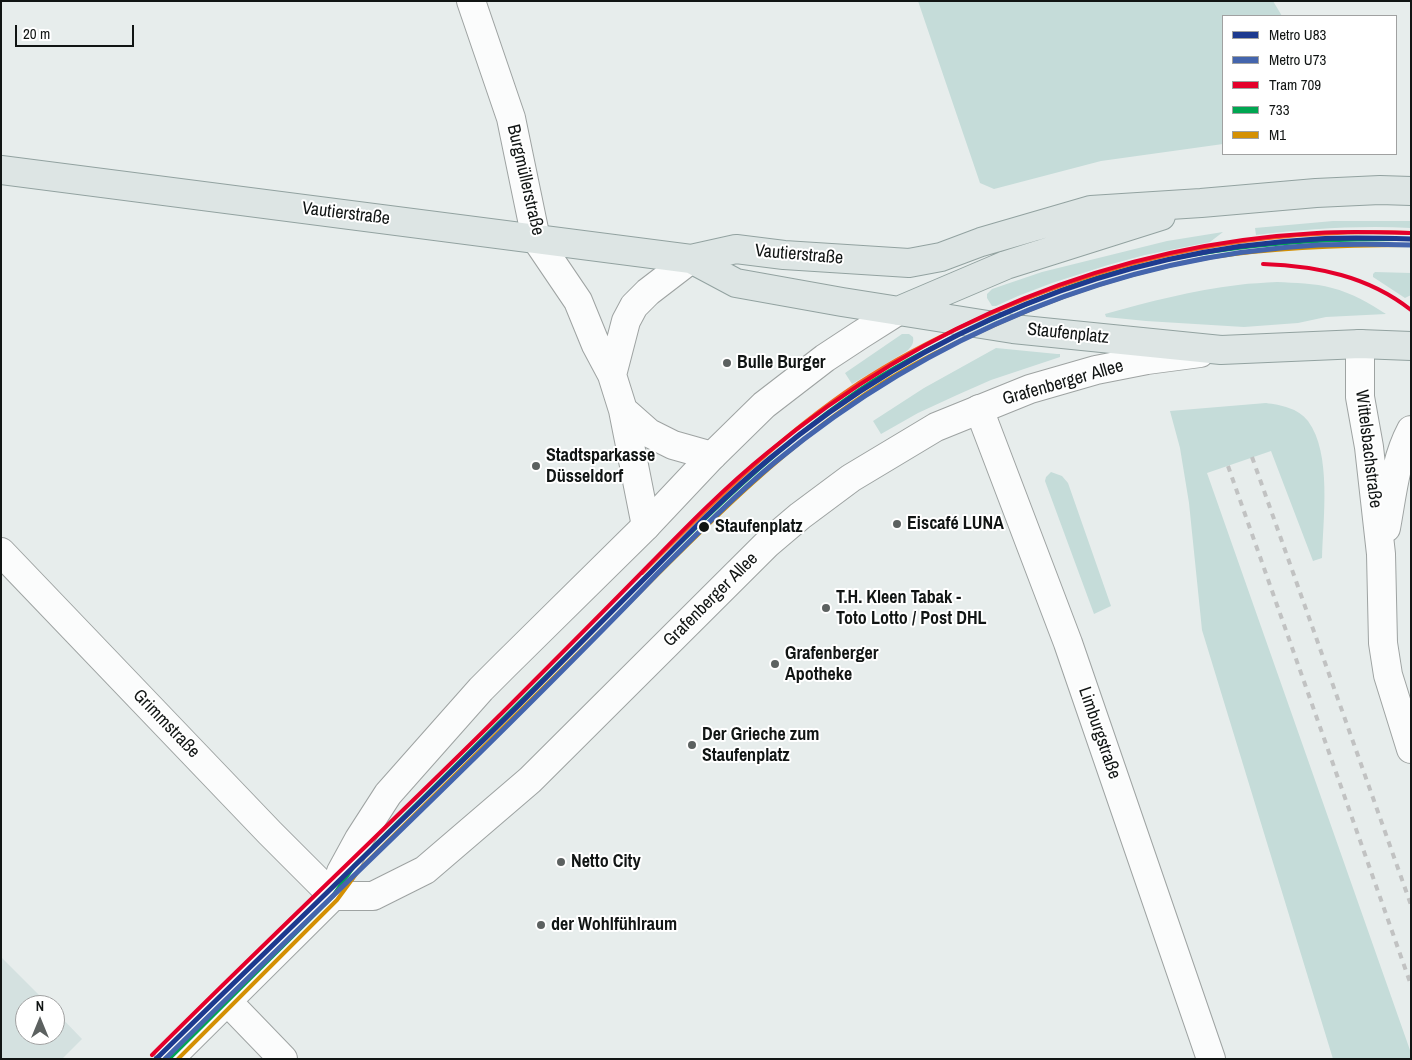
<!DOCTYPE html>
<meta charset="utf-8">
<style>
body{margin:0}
#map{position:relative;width:1412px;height:1060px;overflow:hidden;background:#e7edec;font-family:"Archivo Narrow",sans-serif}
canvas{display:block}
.frame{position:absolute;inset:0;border:2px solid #111514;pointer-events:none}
.legend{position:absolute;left:1222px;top:15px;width:175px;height:140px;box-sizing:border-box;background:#fff;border:1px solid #a0a1a1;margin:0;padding:6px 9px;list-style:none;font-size:15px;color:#111514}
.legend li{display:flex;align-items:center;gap:10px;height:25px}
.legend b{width:25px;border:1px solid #a0a1a1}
.north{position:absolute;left:15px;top:995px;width:50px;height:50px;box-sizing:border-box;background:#fff;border:1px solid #a0a1a1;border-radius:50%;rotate:0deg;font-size:14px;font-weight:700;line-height:20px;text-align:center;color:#111514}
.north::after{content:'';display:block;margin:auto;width:18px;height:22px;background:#5c6160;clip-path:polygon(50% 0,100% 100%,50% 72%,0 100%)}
.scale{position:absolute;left:15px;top:25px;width:119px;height:22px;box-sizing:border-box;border:2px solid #111514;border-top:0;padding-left:6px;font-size:15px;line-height:18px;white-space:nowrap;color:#111514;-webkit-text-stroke:4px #fff;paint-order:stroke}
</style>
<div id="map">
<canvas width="1412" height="1060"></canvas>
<div class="frame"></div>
<ul class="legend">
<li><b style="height:6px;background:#1d3a8f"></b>Metro U83</li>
<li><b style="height:6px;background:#4465ad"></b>Metro U73</li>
<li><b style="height:6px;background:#e4002b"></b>Tram 709</li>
<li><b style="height:6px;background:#00a651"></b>733</li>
<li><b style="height:6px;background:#d49003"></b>M1</li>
</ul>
<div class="north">N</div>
<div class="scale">20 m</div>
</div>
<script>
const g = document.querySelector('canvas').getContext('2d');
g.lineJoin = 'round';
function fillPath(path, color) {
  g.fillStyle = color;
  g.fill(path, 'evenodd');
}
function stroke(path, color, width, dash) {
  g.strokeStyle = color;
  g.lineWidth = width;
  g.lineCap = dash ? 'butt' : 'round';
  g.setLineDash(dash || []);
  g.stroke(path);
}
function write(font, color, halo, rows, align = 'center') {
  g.font = font + ' "Archivo Narrow",sans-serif';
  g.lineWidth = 4;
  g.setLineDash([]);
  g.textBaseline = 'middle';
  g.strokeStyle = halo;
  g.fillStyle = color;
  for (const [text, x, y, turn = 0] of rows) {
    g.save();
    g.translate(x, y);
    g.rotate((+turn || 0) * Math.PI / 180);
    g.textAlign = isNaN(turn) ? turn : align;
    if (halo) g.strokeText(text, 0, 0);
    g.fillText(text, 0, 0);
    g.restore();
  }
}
fillPath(new Path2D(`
 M1,957L49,1005H25V1035H55V1011L82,1039L62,1059H1Z`), '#d4e1e0');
fillPath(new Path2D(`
 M918,1H1273L1282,16H1223V144L1101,161L994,189L980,183Z
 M1333,221H1411V228C1359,225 1307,229 1256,235L1255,228Z
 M1223,232L1210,242L1145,255L1108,265L1052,283L1018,296L996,306H992L987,298V294L992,289L1042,272L1167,241Z
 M1375,272L1411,273V295L1405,298L1373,277V274Z
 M1277,282C1295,283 1314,283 1332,288C1352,293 1369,303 1386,314L1326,317L1298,323L1244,327L1146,321L1106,317L1105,314C1149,302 1193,290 1238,285C1251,283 1264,283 1277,282Z
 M902,334H909L913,337C914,343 912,346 907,351L852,384L845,373Z
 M996,348L1057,354H1060V357L991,380L957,395L918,413L881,434L873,421L924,388Z
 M1266,403C1281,405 1298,408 1308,421C1332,453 1323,519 1322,558L1313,561L1271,451L1207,473L1411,1053V1059H1333L1202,630L1189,503L1180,448L1170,411Z
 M1051,472L1062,476L1068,483L1111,606L1094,614L1045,481L1046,477Z`), '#c5dcd9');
const street = new Path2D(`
 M471,1L511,118L536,239L578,301L596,345L612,375L623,410L646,526
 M1360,344V397L1369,447L1381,554L1383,643L1388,675L1411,749
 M612,375L626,321L634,306L648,292L691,259
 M979,409L1068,643L1211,1059
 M623,410L649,433L673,445L712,456
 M1386,528C1392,496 1395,460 1411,430
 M1,552L270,833L333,896
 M227,1001L283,1059`);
const secondary = new Path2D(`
 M333,896H373L425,870L530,780L767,544L800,516L851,478L936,427L1030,389L1096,370L1147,360L1200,353
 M169,1059L333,896L341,872L359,839L388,794L481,689L505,665L646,526L712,456L764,405L825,358L860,335L898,311`);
const primary = new Path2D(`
 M1,170L691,259L736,249L784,255L909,263L941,257L981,242L1091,210L1201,203L1316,193L1380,190L1411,191
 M691,259L736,283L842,302L1013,329L1221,350L1360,344L1411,346
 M898,311L1006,265L1161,216`);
stroke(street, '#9ea3a2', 30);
stroke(secondary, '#9ea3a2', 30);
stroke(primary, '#92a2a0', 30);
stroke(street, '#fbfcfc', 28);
stroke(secondary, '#fbfcfc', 28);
stroke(primary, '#dde5e4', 28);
stroke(new Path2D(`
 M1252,457L1411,905
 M1228,466L1411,985`), '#c1c2c2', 4, [6, 6]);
stroke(new Path2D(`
 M169,1059L333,896L354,866C436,785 519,704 600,623C686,537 771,447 873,381C906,360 940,343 975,327C1016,308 1057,290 1100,277C1201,246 1306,238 1411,239`), '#00a651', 4);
stroke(new Path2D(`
 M178,1059L337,900L359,870C442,788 526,706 609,623C694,538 779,448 881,384C912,364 944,348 977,333C1053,297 1131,271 1213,257C1279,247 1345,245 1411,245`), '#d49003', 4);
stroke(new Path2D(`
 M642,573C710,505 778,437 859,383C895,359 934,339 974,321C1113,257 1257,227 1411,233`), '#f26522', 4);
stroke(new Path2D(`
 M1263,264C1317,266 1368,276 1411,310
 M152,1055C272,935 396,819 516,699C560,655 604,611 648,566C686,527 725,487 767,453C924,323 1112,244 1317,233C1348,231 1379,232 1411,233`), '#e4002b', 4);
stroke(new Path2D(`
 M156,1059C277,940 399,824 519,705C563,661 607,616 651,572C689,533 727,494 769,459C925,329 1114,250 1317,239C1348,237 1380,238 1411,239`), '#1d3a8f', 5);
stroke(new Path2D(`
 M165,1059C285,941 407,826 526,707C569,664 613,620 656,575C694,537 732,498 774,463C929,335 1116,256 1318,245C1349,244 1380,244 1411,245`), '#4465ad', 5);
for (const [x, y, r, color] of [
 [727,363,5,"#5c6160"],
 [536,466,5,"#5c6160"],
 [897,524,5,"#5c6160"],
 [704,527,6,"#111514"],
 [826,608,5,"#5c6160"],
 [775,664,5,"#5c6160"],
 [692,745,5,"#5c6160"],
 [561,862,5,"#5c6160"],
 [541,925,5,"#5c6160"]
]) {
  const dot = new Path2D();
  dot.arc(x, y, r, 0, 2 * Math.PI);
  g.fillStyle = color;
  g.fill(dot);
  stroke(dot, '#fff', 2);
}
write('18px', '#111514', '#fff', [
 ["Burgmüllerstraße",525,180,77],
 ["Vautierstraße",346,214,7],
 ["Vautierstraße",799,255,5],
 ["Staufenplatz",1068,334,6],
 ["Grafenberger Allee",1063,383,-16],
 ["Wittelsbachstraße",1368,449,83],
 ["Grafenberger Allee",711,600,-45],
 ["Grimmstraße",166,724,46],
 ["Limburgstraße",1099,733,71]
]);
write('bold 18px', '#111514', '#fff', [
 ["Bulle Burger",737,363],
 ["Stadtsparkasse",546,456],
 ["Düsseldorf",546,477],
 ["Eiscafé LUNA",907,524],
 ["T.H. Kleen Tabak -",836,598],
 ["Toto Lotto / Post DHL",836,619],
 ["Grafenberger",785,654],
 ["Apotheke",785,675],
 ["Der Grieche zum",702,735],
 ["Staufenplatz",702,756],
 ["Netto City",571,862],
 ["der Wohlfühlraum",551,925]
], 'left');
write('bold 18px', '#111514', '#fff', [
 ["Staufenplatz",715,527]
], 'left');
</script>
